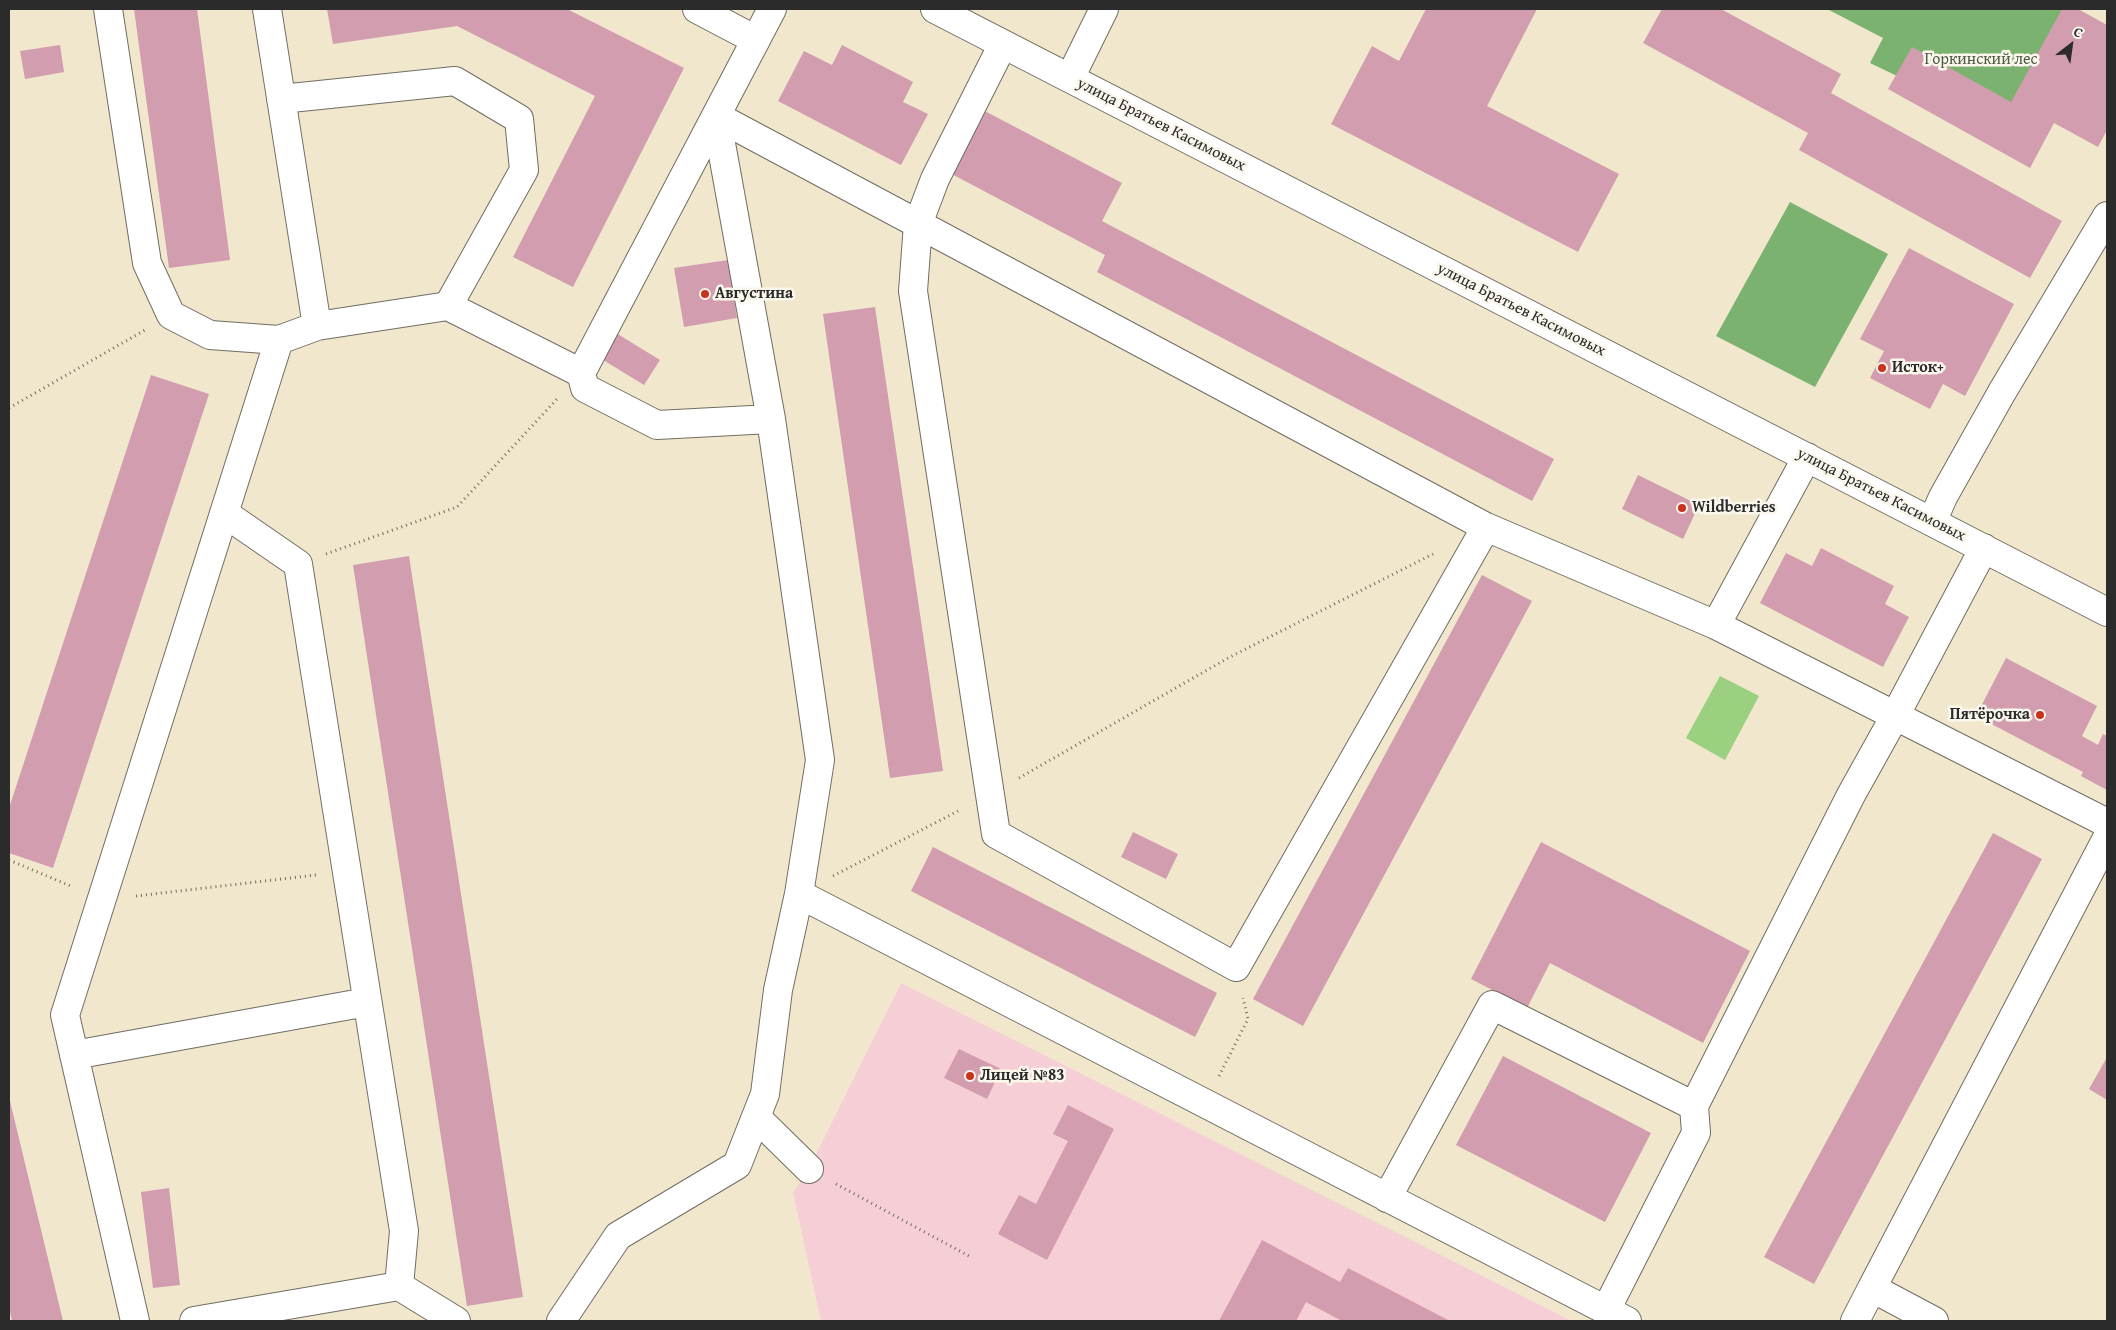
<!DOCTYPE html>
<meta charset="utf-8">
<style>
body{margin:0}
#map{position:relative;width:2116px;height:1330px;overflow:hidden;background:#f1e7cc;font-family:"Gentium Book Plus",serif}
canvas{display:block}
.frame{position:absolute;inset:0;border:10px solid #2b2b2b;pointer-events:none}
.north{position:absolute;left:2046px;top:20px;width:50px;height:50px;-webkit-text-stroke:4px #fbf7ec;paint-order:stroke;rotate:30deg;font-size:14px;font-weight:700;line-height:20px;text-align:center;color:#2b2b2b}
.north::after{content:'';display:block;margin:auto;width:18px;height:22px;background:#2b2b2b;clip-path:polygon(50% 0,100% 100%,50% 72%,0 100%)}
</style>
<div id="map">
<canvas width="2116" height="1330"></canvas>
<div class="frame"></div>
<div class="north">С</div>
</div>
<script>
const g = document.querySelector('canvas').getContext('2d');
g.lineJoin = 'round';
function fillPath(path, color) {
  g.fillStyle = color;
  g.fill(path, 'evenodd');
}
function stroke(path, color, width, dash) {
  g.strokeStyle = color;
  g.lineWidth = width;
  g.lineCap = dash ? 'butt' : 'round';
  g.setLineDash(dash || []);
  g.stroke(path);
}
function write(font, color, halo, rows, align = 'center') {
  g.font = font + ' "Gentium Book Plus",serif';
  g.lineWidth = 5;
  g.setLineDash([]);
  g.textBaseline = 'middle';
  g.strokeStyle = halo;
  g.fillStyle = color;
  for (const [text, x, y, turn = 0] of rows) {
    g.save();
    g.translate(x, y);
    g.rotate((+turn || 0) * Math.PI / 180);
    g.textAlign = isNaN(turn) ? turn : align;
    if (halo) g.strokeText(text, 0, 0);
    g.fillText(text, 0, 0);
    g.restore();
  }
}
fillPath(new Path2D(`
 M901,983L1572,1321H821L793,1193L809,1169Z`), '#f6cfd6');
fillPath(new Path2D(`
 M1720,676L1759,696L1725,760L1686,738Z`), '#9bd081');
fillPath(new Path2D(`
 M1827,9H2081L1997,124L1870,63L1883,38Z
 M1790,202L1888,254L1815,387L1716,336Z`), '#7cb26f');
fillPath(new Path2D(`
 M134,9H197L230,260L169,268Z
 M327,9H567L684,68L573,287L513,257L595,96L457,26L333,44Z
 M1426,9H1537L1487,106L1619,174L1578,252L1331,124L1372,46L1399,61Z
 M1662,9H1721L1841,74L1831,93L2062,221L2030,278L1799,150L1808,133L1643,43Z
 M2062,9H2078L2107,25V130L2098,147L2054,123L2030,168L1888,89L1912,47L2011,102Z
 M60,45L64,72L25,79L20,51Z
 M842,45L913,82L903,102L928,114L901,165L778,101L804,51L832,65Z
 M979,108L1122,183L1102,221L1554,459L1532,501L1097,272L1105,255L946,171Z
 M1909,248L2014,304L1965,396L1943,384L1930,409L1870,378L1884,351L1860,339Z
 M728,260L737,318L684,327L674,268Z
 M875,307L943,771L890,778L823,314Z
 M616,333L660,360L644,385L600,358Z
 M151,375L209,394L53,868L9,853V808Z
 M1638,475L1699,505L1683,539L1622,509Z
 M1821,548L1894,586L1885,604L1909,617L1883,667L1760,603L1786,553L1812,566Z
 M409,556L523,1297L467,1306L353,565Z
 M1482,575L1532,601L1303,1026L1253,999Z
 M2006,658L2097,706L2082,736L2098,745L2103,734L2107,736V790L2081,776L2083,772L1976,716Z
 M1133,832L1178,854L1166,879L1121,857Z
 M1993,833L2042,859L1814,1284L1764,1257Z
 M1541,842L1750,951L1703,1043L1550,963L1527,1008L1471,979Z
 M933,847L1217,993L1195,1037L911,891Z
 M959,1049L1001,1069L987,1099L944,1078Z
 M1503,1056L1651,1133L1605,1222L1456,1145Z
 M2106,1059L2107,1060V1100L2089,1089Z
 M9,1097L63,1321H12L9,1307Z
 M1068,1105L1114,1129L1047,1260L998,1234L1019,1195L1036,1204L1068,1141L1053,1134Z
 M169,1188L180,1285L153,1288L141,1192Z
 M1262,1240L1340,1282L1348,1268L1450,1321H1342L1306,1302L1296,1321H1219Z`), '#d19daf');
const minor = new Path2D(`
 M108,9L147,263L171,315L210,335L279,340
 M267,9L317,326
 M697,9L756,40
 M935,9L2107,612
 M1070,78L1104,9
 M281,99L455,81L519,119L524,170L448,306
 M716,116L1486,527L1236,967L996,834L913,291L918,224L935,179L1003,44
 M716,116L771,419
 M581,373L585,388L657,425L771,419L820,760L799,894
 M224,513L298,564L404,1231L399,1286
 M1932,522L1943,497L2002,392L2107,216
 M1486,527L1716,625L2107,823
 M1716,625L1807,457
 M74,1055L367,1002
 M756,1117L809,1169
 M1387,1198L1492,1005L1694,1106
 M1606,1310L1696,1133L1694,1106L1851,795L1895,716L1984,548
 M135,1321L65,1015L279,340L317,326L448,306L581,373L772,9
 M194,1321L399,1286L456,1321
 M561,1321L618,1236L737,1165L765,1094L778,990L799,894L1627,1321
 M1855,1321L1872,1288
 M1934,1321L1872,1288L2107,838`);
stroke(minor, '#706d63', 30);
stroke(new Path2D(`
 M9,408L145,330
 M326,554L457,507L557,399
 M1019,778L1228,658L1433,554
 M9,860L73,887
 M833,876L960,810
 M136,896L316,875
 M1219,1076L1248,1019L1243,998
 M836,1184L969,1256`), '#706d63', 3, [1, 4]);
stroke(minor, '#fff', 28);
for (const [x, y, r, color] of [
 [705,294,5,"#c8321e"],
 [1882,368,5,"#c8321e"],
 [1682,508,5,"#c8321e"],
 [2040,715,5,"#c8321e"],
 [970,1076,5,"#c8321e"]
]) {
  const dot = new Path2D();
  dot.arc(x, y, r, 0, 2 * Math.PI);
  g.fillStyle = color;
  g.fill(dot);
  stroke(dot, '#fbf7ec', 2);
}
write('16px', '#4d5d45', '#fbf7ec', [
 ["Горкинский лес",1981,60]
]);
write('16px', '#2b2b2b', '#fbf7ec', [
 ["улица Братьев Касимовых",1161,125,27],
 ["улица Братьев Касимовых",1521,310,27],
 ["улица Братьев Касимовых",1881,495,27]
]);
write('bold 16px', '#2b2b2b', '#fbf7ec', [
 ["Августина",715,294],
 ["Исток+",1892,368],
 ["Wildberries",1692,508],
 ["Пятёрочка",2030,715,"right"],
 ["Лицей №83",980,1076]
], 'left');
</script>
